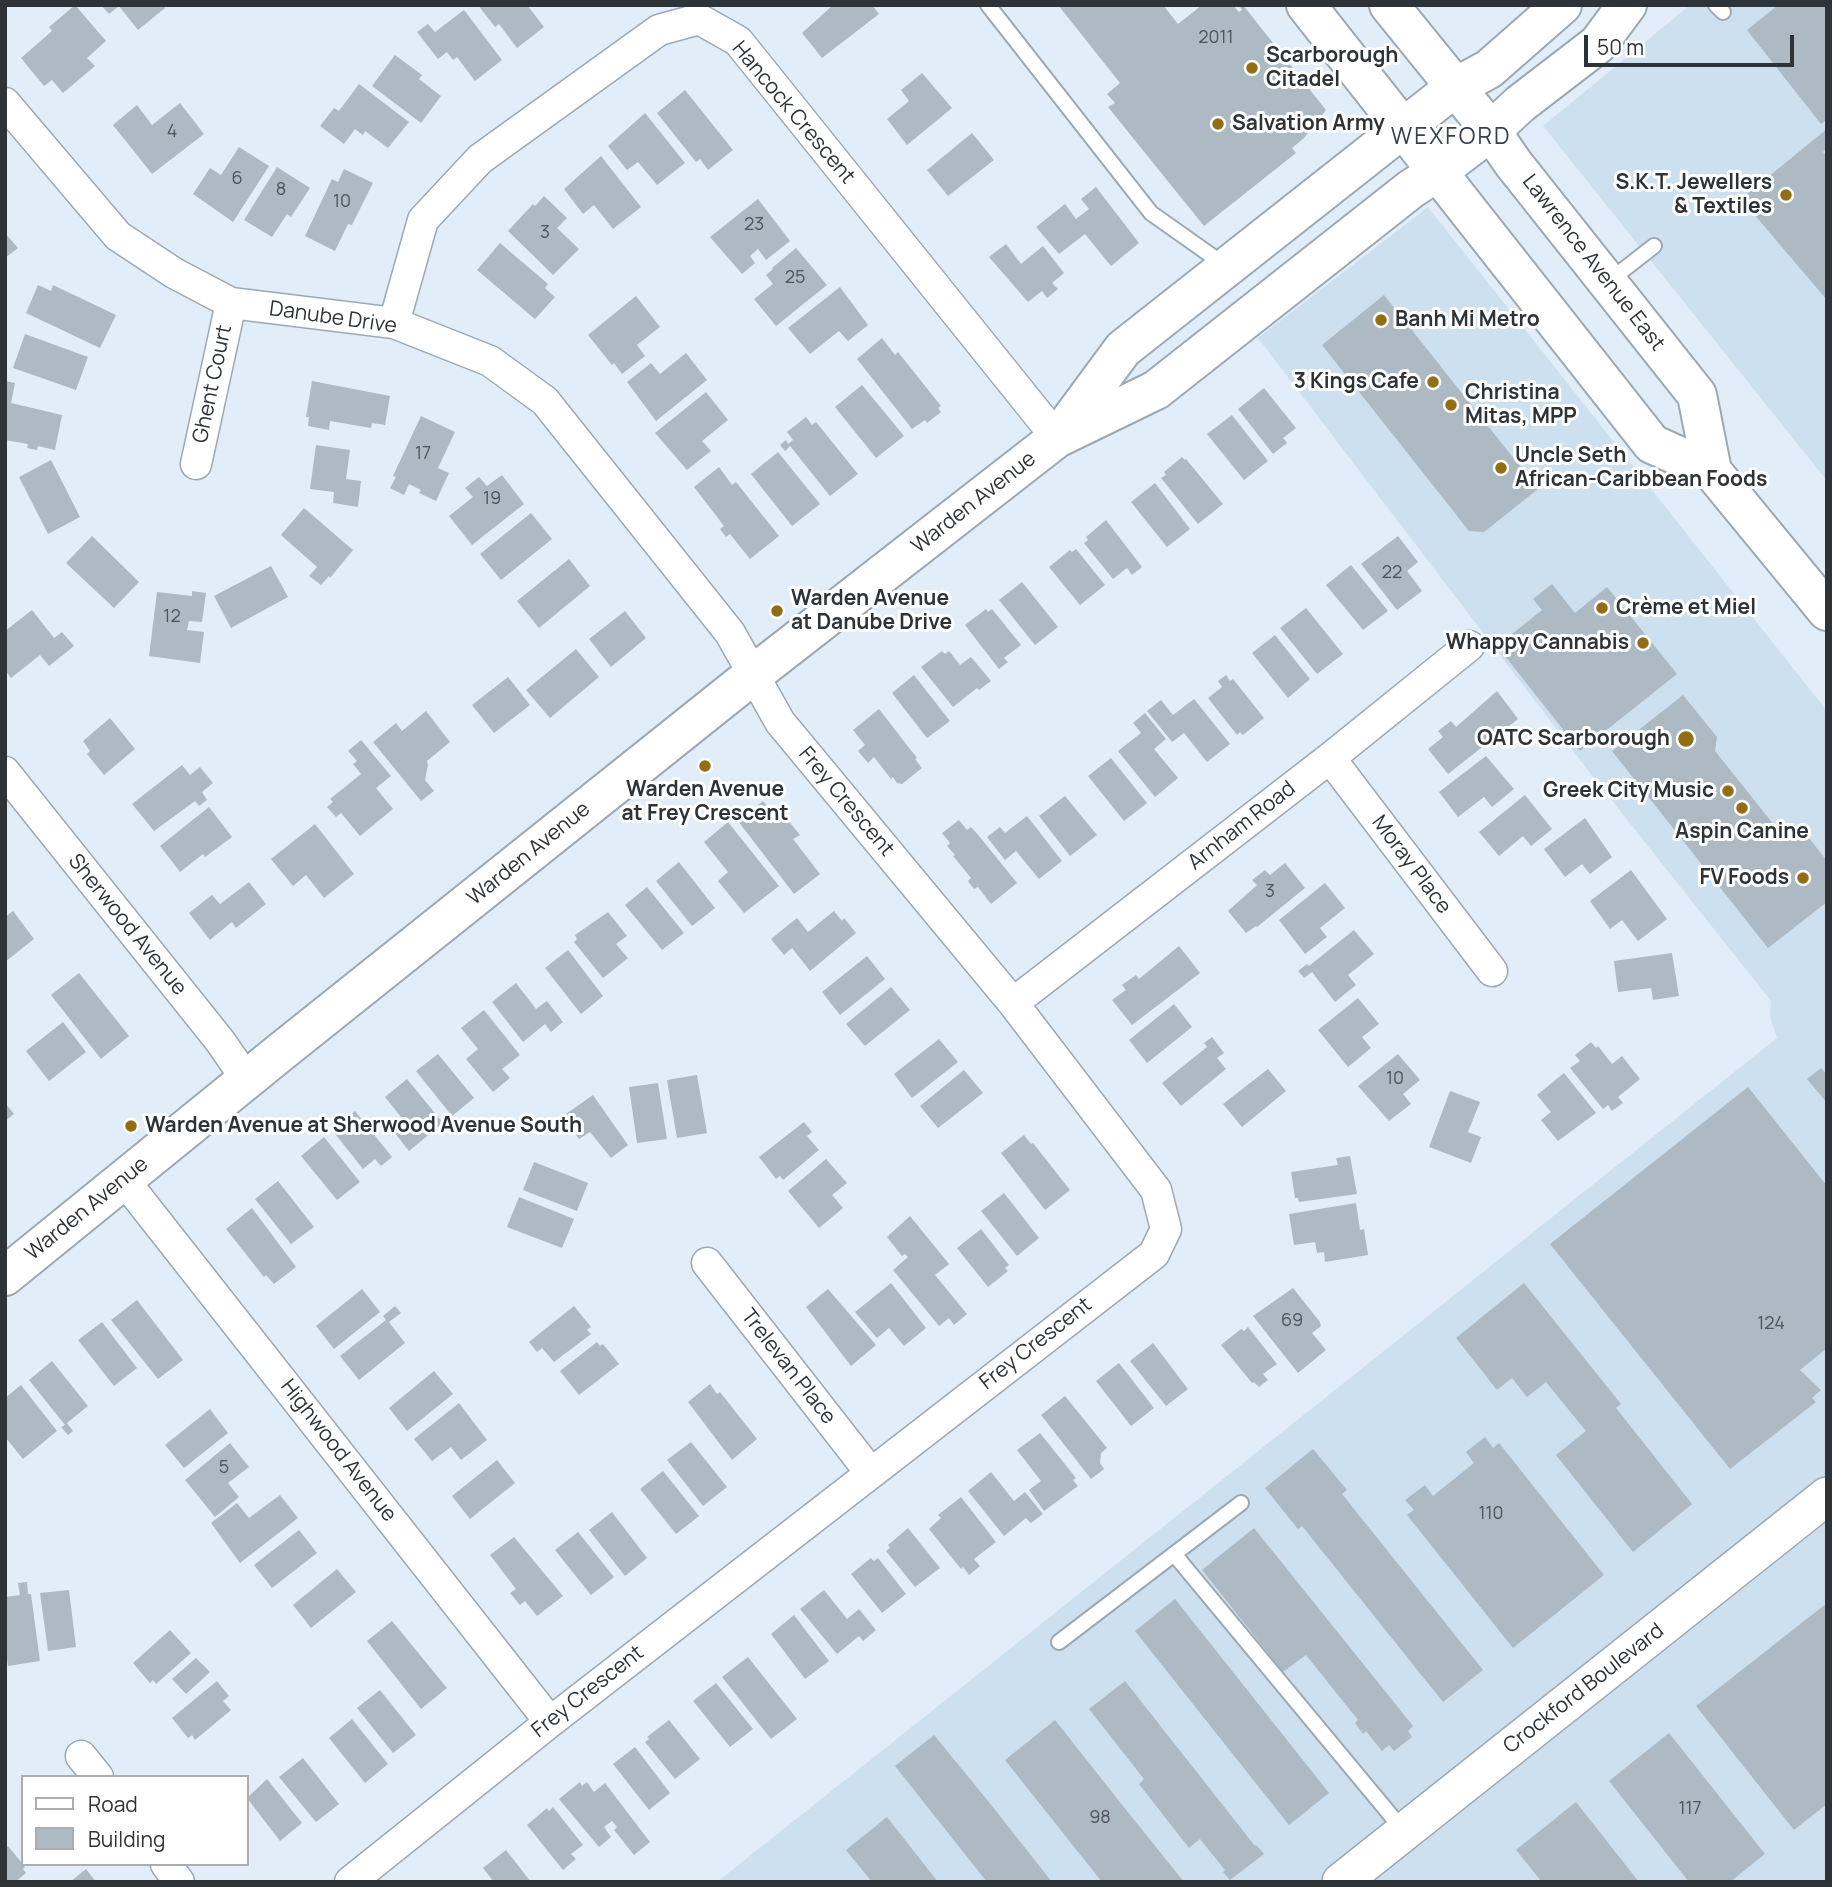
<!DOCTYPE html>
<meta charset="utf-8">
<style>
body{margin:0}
#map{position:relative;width:1832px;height:1887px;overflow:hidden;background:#e1eef9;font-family:Manrope,sans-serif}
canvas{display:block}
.frame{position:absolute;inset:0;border:7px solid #2e3337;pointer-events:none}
.legend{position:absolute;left:21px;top:1775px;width:228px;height:91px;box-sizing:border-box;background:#fff;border:2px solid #abadaf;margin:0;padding:9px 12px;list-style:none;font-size:21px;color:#2e3337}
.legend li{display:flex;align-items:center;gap:14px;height:35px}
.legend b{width:35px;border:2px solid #abadaf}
.scale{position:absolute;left:1584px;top:35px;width:210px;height:32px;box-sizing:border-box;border:4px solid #2e3337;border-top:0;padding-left:9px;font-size:21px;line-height:24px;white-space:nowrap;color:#2e3337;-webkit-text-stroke:5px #fff;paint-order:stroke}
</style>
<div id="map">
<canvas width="1832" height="1887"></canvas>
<div class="frame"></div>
<ul class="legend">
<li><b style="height:9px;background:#fff"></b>Road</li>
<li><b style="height:19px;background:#adb9c3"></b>Building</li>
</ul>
<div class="scale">50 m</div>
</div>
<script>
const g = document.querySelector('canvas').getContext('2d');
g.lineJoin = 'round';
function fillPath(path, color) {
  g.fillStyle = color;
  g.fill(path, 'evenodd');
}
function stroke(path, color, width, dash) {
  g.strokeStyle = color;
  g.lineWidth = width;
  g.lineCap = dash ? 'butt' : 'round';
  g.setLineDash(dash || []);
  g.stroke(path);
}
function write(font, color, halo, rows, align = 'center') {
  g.font = font + ' Manrope,sans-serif';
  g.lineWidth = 6;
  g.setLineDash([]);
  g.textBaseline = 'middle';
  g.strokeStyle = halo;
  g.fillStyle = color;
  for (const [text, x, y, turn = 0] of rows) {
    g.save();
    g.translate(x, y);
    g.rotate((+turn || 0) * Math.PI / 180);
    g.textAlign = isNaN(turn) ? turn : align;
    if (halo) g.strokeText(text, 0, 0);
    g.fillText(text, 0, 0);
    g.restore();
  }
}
fillPath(new Path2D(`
 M1690,5H1827V481L1543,126Z
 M1428,207L1827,711V1882H717L1777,1038L1770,1017L1771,1001L1590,773L1258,338Z`), '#cde0ef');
fillPath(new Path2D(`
 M75,5L106,41L87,58L95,66L63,93L52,80L44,86L21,58L52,31L49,27Z
 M101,5H164L165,8L138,30L119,6L109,14Z
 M478,5H527L544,27L517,48L499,24L495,27Z
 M833,5H872L879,14L822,58L802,33Z
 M1058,5H1163L1178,24L1202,5H1233L1239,12L1242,10L1239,5H1243L1326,110L1304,138L1292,148L1296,153L1204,226L1108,107L1115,103L1107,94L1120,83Z
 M1778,5H1827V119L1821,124L1747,30Z
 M464,10L502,60L475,81L457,57L453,60L447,52L438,59L417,32L428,24L435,32Z
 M395,55L422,75L419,79L441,96L421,123L372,86Z
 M922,73L952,108L907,145L887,119L909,101L901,90Z
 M359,84L409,122L388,148L365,131L363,135L355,129L344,144L320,126L334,108L339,111Z
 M685,90L733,150L708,170L700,159L696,162L657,113Z
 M180,103L204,134L152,174L113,125L137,105L152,125Z
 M645,113L685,163L657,185L638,162L627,170L608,146Z
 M1827,129V148L1823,152L1827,157V300L1741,199Z
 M972,133L994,160L948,196L927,170Z
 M239,147L269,166L233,222L193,194L210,168L221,175Z
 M601,156L641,207L613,229L594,205L583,214L564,189Z
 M277,167L310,188L291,217L287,214L272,237L244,220Z
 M344,169L373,183L352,225L348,224L335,251L305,236L332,179L338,182Z
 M1096,187L1139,243L1111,266L1085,234L1059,254L1036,227L1065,204L1076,219L1089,209L1081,199Z
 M544,196L567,218L557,228L579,249L553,275L508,231L533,204L535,206Z
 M758,199L790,241L766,260L758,249L750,256L755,263L742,274L710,237Z
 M5,233L18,248L5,258Z
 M500,243L548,284L545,288L555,297L535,319L477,270Z
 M1006,244L1021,264L1043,246L1064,273L1052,283L1058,289L1047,298L1042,291L1028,302L989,257Z
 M796,248L827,285L776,326L754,299L773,284L766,275L773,269L772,268Z
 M38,285L51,291L53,285L116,315L100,348L26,313Z
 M840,287L868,325L848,341L839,331L810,354L788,328Z
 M1384,295L1538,489L1484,532L1469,531L1322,345Z
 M636,296L660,327L637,345L645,356L622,374L614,363L612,365L588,335Z
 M25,334L88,357L76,390L13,368Z
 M882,338L895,355L898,352L941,406L938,408L941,412L927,423L925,420L912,429L857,359Z
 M686,353L707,380L656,421L627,382L651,363L660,374Z
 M5,381L15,383L11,403L62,415L55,450L38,446L37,450L27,448L28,444L5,440Z
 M312,381L390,396L385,425L372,423L371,428L330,421L329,430L308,426L309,417H306Z
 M862,385L904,436L876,458L835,407Z
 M1264,388L1296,428L1283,438L1287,443L1273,454L1238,409Z
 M706,392L728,420L702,441L711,451L687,470L655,433Z
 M1232,415L1268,461L1244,480L1207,434Z
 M421,416L455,432L438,468L449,473L436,501L419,493L421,490L409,484L404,495L390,488L396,477L393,476Z
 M806,417L812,425L816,422L858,474L830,496L790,446L785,451L780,445L786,440L788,444L793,440L787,432Z
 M316,445L350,450L346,479L361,481L358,507L333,503L334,492L310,489Z
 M778,452L820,504L792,526L751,474Z
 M1182,457L1185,460L1186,459L1223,504L1198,524L1161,478L1166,475L1164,472Z
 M51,460L80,517L48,534L19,477Z
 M719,467L732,485L736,482L779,536L750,559L730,534L726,537L720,529L724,526L694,487Z
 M502,475L524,504L472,545L449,516L473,497L465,488L479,477L487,486Z
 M1155,483L1190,529L1167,547L1131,502Z
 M304,508L353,550L330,578L329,576L321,585L309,576L317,567L281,535Z
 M531,513L552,539L501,580L480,554Z
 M1106,520L1142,567L1132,575L1127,568L1113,579L1084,543L1088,540L1086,537Z
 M92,536L139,582L114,608L66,563Z
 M1398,536L1418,562L1407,571L1422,591L1397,610L1361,564Z
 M1076,549L1105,585L1080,605L1049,567L1070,550L1072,552Z
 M569,559L590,586L539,628L517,601Z
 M1351,565L1388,611L1363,630L1326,585Z
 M271,566L288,597L231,628L214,596Z
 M1022,582L1058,627L1035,645L999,600Z
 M1552,584L1575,613L1607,587L1677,674L1580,751L1497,646L1542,610L1533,599Z
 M192,591L206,593L202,622L189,621L187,630L204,632L200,663L149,656L157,592L192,596Z
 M1306,608L1343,654L1317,674L1280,628Z
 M986,609L988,612L992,609L1021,645L1004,658L1008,662L999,669L965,625Z
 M32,610L54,638L62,632L74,646L49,666L40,655L11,678L5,670V631Z
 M625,611L646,638L611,667L589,639Z
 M1275,635L1310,679L1288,698L1252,653Z
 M576,649L599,677L550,718L526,690Z
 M942,651L945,654L949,651L960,665L971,657L991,681L979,690L977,688L953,707L921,667Z
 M914,675L950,721L927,738L892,693Z
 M1226,675L1230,681L1233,679L1264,718L1243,735L1240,732L1237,735L1208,698L1222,687L1218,681Z
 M508,677L530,705L494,733L472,705Z
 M1497,691L1518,719L1448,774L1428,749L1443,737L1438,731L1451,721L1456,727Z
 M1683,695L1717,737L1715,751L1786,840L1792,832L1801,828L1827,861V902L1768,948L1612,751Z
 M1194,699L1230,744L1207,762L1184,733L1172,742L1147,711L1161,700L1173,715Z
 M879,709L917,758L915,759L922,768L902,784L897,783L893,777L891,779L874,757L868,763L858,751L865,745L853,730Z
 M426,711L450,742L427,761L428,765L425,780L434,791L421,801L373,742L396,723L402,731Z
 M1145,713L1166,739L1154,749L1178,778L1155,797L1118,751L1141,733L1133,723Z
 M110,718L135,749L104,775L87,754L90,751L83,741Z
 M361,740L391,776L376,788L393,809L360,836L341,813L336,817L327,807L333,802L330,799L361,774L353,764L357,761L348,751Z
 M1486,756L1514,789L1492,807L1484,797L1458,817L1439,792Z
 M1111,758L1147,803L1124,821L1088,776Z
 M182,765L190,775L200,767L213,783L202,792L207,800L199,806L195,801L154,831L132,804Z
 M1525,795L1552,829L1531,846L1523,836L1499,856L1479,832Z
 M1065,796L1097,835L1070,856L1039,816Z
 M763,801L777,818L783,814L800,835L793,839L820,874L794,894L738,821Z
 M209,807L232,837L205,857L203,854L180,872L160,846Z
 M1027,816L1062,861L1039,879L1016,851L1005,860L987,837L1000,827L1005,833Z
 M1585,818L1612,857L1590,874L1582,864L1565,877L1544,849Z
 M959,820L967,830L971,827L979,836L1017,883L991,904L978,887L974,889L968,881L971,878L953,856L955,855L947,846L950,843L942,833Z
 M728,822L779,886L744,913L718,881L728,872L704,842Z
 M315,824L354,874L324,898L306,875L293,886L271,859Z
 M679,862L715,908L692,926L656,881Z
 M1285,863L1305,888L1257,927L1256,926L1246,933L1228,911L1257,885L1252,880L1265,870L1270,875Z
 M1631,870L1667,919L1638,941L1622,920L1610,929L1590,901Z
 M249,882L266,904L236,928L232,922L210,940L189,913L212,895L220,904Z
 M1325,883L1345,908L1320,928L1327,937L1305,954L1279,920Z
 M647,887L684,933L662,950L625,905Z
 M13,911L34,939L5,962V917Z
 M834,911L842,921L844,918L856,933L810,971L792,948L784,955L771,939L797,918L808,932Z
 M608,912L627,936L616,944L628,958L603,978L574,942L577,939L575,935Z
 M1354,930L1374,954L1348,975L1356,985L1335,1002L1312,972L1304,978L1298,971L1307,964L1309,966Z
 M1179,946L1200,973L1132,1025L1112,1000L1126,990L1122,985L1136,975L1139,979Z
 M568,950L603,996L581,1014L545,968Z
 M1672,953L1679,996L1653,1000L1651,988L1618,992L1614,961Z
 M867,956L885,979L840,1015L822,992Z
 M79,973L129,1036L101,1059L51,995Z
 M516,983L536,1009L547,1001L563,1022L551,1032L545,1024L523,1042L492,1002Z
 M891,987L910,1010L865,1046L846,1024Z
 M1358,998L1379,1024L1362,1037L1371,1048L1348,1067L1318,1030Z
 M1174,1004L1192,1027L1147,1063L1129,1040Z
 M484,1010L520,1055L502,1069L510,1078L493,1092L466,1059L478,1049L461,1028Z
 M63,1022L86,1052L49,1081L26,1051Z
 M1212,1037L1224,1053L1217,1058L1226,1069L1181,1106L1162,1083L1207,1047L1204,1043Z
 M939,1039L958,1062L912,1098L894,1074Z
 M1591,1042L1596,1048L1598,1046L1612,1064L1622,1056L1640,1079L1618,1097L1623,1103L1612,1111L1608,1105L1603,1109L1570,1068L1580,1061L1575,1055Z
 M438,1054L474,1098L452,1116L416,1071Z
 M1398,1054L1420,1080L1403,1094L1411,1104L1389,1121L1358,1086Z
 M1821,1068L1827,1075V1103L1807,1079Z
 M1268,1069L1286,1091L1242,1127L1223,1104Z
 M964,1070L983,1093L938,1128L920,1106Z
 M1564,1073L1596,1113L1558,1141L1541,1120L1551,1112L1537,1095Z
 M697,1075L707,1133L677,1138L667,1080Z
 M407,1079L443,1123L409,1151L390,1127L401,1117L385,1097Z
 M658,1083L667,1139L637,1143L629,1087Z
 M1748,1087L1827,1186V1348L1800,1370L1821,1390L1812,1398L1816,1402L1730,1469L1550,1244Z
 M1450,1091L1480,1102L1468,1132L1481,1137L1471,1163L1429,1147Z
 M593,1095L628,1145L611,1158L590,1132L579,1139L563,1116Z
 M5,1103L14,1114L5,1121Z
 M355,1111L392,1157L381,1166L375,1159L363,1169L332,1130Z
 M804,1122L812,1132L807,1136L819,1150L783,1180L780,1176L776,1179L759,1157Z
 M1024,1135L1031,1144L1033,1143L1070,1190L1045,1210L1001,1153Z
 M324,1137L360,1182L337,1200L301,1156Z
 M1350,1156L1357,1194L1299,1202L1298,1198H1295L1291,1172L1338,1165L1336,1158Z
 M826,1159L847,1183L832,1195L843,1208L819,1228L788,1191Z
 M534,1162L588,1183L577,1211L523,1190Z
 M278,1181L314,1227L291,1244L255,1199Z
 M1004,1193L1039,1238L1017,1256L981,1211Z
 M519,1197L574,1219L562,1248L507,1227Z
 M1356,1203L1360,1230L1364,1229L1368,1255L1325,1262L1324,1252L1317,1253L1315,1242L1294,1245L1289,1214Z
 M252,1208L296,1267L274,1284L266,1275L264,1277L226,1229Z
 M910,1216L949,1264L935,1275L967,1314L954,1325L949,1318L939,1326L893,1270L908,1257L905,1254L902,1256L887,1237Z
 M981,1229L1009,1265L1005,1268L1008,1271L988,1287L957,1248Z
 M891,1283L926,1328L904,1346L889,1328L877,1338L855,1312Z
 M1524,1283L1621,1404L1616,1408L1692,1504L1633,1552L1556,1455L1586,1431L1546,1382L1527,1397L1512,1378L1497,1390L1456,1338Z
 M1293,1288L1320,1322L1321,1326L1312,1333L1326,1350L1298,1373L1253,1316Z
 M362,1289L380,1312L334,1349L316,1326Z
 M828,1289L876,1345L851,1366L806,1307Z
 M137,1300L183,1360L158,1379L111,1320Z
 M395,1306L401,1313L389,1322L405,1343L359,1380L340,1356L386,1320L383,1316Z
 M574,1306L591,1327L587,1330L591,1334L554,1362L542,1348L537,1352L529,1342Z
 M102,1322L137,1368L114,1386L78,1340Z
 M1248,1327L1277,1364L1263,1374L1268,1380L1259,1387L1254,1382L1252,1383L1221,1345L1241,1329L1244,1331Z
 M597,1342L600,1346L603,1344L619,1364L579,1395L560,1371Z
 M1153,1343L1188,1389L1166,1406L1130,1361Z
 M52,1361L88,1406L67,1423L73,1431L68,1435L61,1427L65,1425L29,1380Z
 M1119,1363L1154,1408L1131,1426L1096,1381Z
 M434,1371L453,1394L407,1431L389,1408Z
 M710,1384L717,1394L720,1392L757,1439L732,1460L688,1402Z
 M21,1385L57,1431L23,1459L5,1437V1398Z
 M1065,1396L1107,1448L1101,1453L1100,1463L1104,1469L1091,1479L1041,1415Z
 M459,1403L487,1440L461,1460L451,1447L432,1461L414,1439Z
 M210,1409L228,1433L184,1468L165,1445Z
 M1040,1433L1076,1478L1073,1480L1078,1486L1044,1511L1029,1490L1041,1481L1017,1450Z
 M1485,1437L1493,1448L1499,1443L1604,1575L1513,1648L1407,1515L1414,1510L1405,1500L1425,1485L1433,1496L1474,1463L1466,1452Z
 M691,1442L727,1487L703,1506L667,1460Z
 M230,1443L249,1467L228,1483L239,1497L215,1517L185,1480Z
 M1313,1449L1347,1490L1342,1494L1483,1670L1443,1702L1302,1526L1298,1529L1265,1488Z
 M497,1460L515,1483L470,1519L452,1496Z
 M663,1471L699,1516L676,1534L640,1489Z
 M991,1472L1014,1501L1025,1492L1043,1514L1031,1523L1026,1518L1004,1536L968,1491Z
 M280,1495L298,1518L240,1563L211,1523L237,1503L249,1518Z
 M961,1497L996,1542L974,1559L980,1566L969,1575L963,1567L961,1569L929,1529L941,1518L938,1515Z
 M612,1512L647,1558L625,1576L589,1530Z
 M908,1528L940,1568L915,1587L886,1551L890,1548L888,1545Z
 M1254,1528L1413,1726L1408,1731L1412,1737L1394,1751L1389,1745L1382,1751L1366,1731L1363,1734L1355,1723L1358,1720L1306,1655L1283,1672L1202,1570Z
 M299,1530L317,1553L272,1588L254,1565Z
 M578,1532L614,1577L591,1595L555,1550Z
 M514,1537L563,1596L537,1616L525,1601L520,1605L510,1593L516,1589L490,1555Z
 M871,1558L874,1561L878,1558L906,1594L882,1613L851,1574Z
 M337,1569L356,1592L311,1628L293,1605Z
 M27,1582L28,1594H31L40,1661L8,1666L5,1643V1597L20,1595L18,1583Z
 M69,1590L76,1647L48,1651L40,1593Z
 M824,1590L847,1619L859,1609L876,1630L863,1641L859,1636L837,1654L800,1609Z
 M1175,1599L1329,1793L1289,1825L1135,1631Z
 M1827,1603V1804L1794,1830L1696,1706Z
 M794,1615L829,1661L805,1679L771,1634Z
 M392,1621L447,1688L421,1709L367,1641Z
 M170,1630L191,1653L156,1684L153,1680L150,1683L133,1663Z
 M748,1657L797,1719L771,1739L722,1677Z
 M196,1658L210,1672L186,1694L172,1679Z
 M217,1681L229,1696L223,1701L231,1710L195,1740L192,1735L188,1738L172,1718Z
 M1125,1681L1255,1846L1256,1845L1264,1854L1230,1880L1223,1872L1225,1870L1200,1839L1189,1848L1139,1784L1144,1779L1089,1709Z
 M716,1683L753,1729L730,1747L693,1701Z
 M380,1690L416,1735L393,1753L357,1708Z
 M352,1719L388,1764L365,1783L329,1738Z
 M669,1720L700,1759L675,1779L645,1742L649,1739L647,1737Z
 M1055,1720L1119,1801L1184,1882H1102L1005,1760Z
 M1669,1733L1765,1854L1730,1882H1689L1609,1781Z
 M934,1735L988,1801L1052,1882H987L895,1766Z
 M635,1747L670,1793L649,1810L613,1764Z
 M303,1758L339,1804L316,1822L279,1777Z
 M267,1779L302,1823L280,1841L247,1798Z
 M580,1782L582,1786L587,1782L594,1792L605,1783L650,1842L634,1855L614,1830L617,1827L612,1821L604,1827L611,1837L599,1847L559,1799Z
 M1576,1802L1639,1882H1542L1516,1850Z
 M553,1807L583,1845L571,1854L576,1859L563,1870L527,1825L547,1808L549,1811Z
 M887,1817L938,1882H872L846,1850Z
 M8,1846L25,1867L23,1869L26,1873L15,1882H5V1849Z
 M506,1850L531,1882H494L483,1868Z
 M86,1869L96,1882H70Z`), '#adb9c3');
const service = new Path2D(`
 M988,5L1151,213L1226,266
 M1716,5L1723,12
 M1609,281L1654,246
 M1174,1554L1403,1830
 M1059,1642L1241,1503`);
const minor = new Path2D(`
 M5,103L118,236L174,273L231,303L394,323L490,361L545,401L730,633L780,722L1013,1003L1156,1190L1166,1229L1154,1254L550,1722L350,1882
 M394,323L423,220L480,159L659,30L699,19L738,41L1057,438
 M196,464L231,303
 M1330,758L1492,971
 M5,772L220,1041L247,1080
 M1013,1003L1330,758L1469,646
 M124,1180L550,1722
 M707,1263L870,1472
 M81,1756L98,1777
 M166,1864L179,1882`);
const tertiary = new Path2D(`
 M1341,1882L1827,1496`);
const secondary = new Path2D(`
 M1306,5L1652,444L1712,471L1827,611
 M1389,5L1491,131L1513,163L1697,395L1712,471
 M1061,433L1123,349L1454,88L1489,69L1562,5
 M5,1276L277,1055L754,674L1057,438L1156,390L1411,189L1437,172L1491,131L1520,104L1598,44L1627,5`);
stroke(service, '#9ca9b3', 18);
stroke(minor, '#9ca9b3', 33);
stroke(tertiary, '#9ca9b3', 40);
stroke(secondary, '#9ca9b3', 42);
stroke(service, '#fff', 14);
stroke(minor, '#fff', 30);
stroke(tertiary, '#fff', 37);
stroke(secondary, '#fff', 38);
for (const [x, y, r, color] of [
 [1252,68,7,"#926d14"],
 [1218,124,7,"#926d14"],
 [1786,195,7,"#926d14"],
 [1381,320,7,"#926d14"],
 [1433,382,7,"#926d14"],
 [1451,405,7,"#926d14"],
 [1501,468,7,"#926d14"],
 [1602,608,7,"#926d14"],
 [777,611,7,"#926d14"],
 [1643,643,7,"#926d14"],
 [1686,739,9,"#926d14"],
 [705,766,7,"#926d14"],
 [1728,791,7,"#926d14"],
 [1742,808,7,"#926d14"],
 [1803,878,7,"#926d14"],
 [131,1126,7,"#926d14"]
]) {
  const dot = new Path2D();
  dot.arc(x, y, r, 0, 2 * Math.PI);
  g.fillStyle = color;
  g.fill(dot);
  stroke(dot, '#fff', 2.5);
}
write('18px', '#4e545a', null, [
 ["2011",1216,38],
 ["4",172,132],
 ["6",237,179],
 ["8",281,190],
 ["10",342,202],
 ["23",754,225],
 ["3",545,233],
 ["25",795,278],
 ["17",423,454],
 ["19",492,499],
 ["22",1392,573],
 ["12",172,617],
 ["3",1270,892],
 ["10",1395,1079],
 ["69",1292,1321],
 ["124",1771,1324],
 ["5",224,1468],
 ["110",1491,1514],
 ["117",1690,1809],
 ["98",1100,1818]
]);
write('bold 21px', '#2e3337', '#fff', [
 ["Scarborough",1266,56],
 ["Citadel",1266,80],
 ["Salvation Army",1232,124],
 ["S.K.T. Jewellers",1772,183,"right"],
 ["& Textiles",1772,207,"right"],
 ["Banh Mi Metro",1395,320],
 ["3 Kings Cafe",1419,382,"right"],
 ["Christina",1465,393],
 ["Mitas, MPP",1465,417],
 ["Uncle Seth",1515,456],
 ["African-Caribbean Foods",1515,480],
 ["Warden Avenue",791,599],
 ["at Danube Drive",791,623],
 ["Crème et Miel",1616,608],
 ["Whappy Cannabis",1629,643,"right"],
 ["OATC Scarborough",1670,739,"right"],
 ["Warden Avenue",705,790,"center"],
 ["at Frey Crescent",705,814,"center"],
 ["Greek City Music",1714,791,"right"],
 ["Aspin Canine",1742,832,"center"],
 ["FV Foods",1789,878,"right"],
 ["Warden Avenue at Sherwood Avenue South",145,1126]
], 'left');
write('21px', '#2e3337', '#fff', [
 ["Hancock Crescent",793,113,50],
 ["Lawrence Avenue East",1593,263,52],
 ["Danube Drive",333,318,8],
 ["Ghent Court",213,384,-78],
 ["Warden Avenue",974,503,-38],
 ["Frey Crescent",846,802,50],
 ["Arnham Road",1242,826,-38],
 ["Warden Avenue",529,854,-39],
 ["Moray Place",1411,865,53],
 ["Sherwood Avenue",127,925,51],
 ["Warden Avenue",87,1209,-39],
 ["Frey Crescent",1036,1344,-38],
 ["Trelevan Place",788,1367,52],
 ["Highwood Avenue",338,1451,52],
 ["Crockford Boulevard",1584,1689,-38],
 ["Frey Crescent",588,1692,-38]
]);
g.letterSpacing = '2px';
write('23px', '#364149', '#fff', [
 ["WEXFORD",1451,138]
]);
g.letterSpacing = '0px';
</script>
